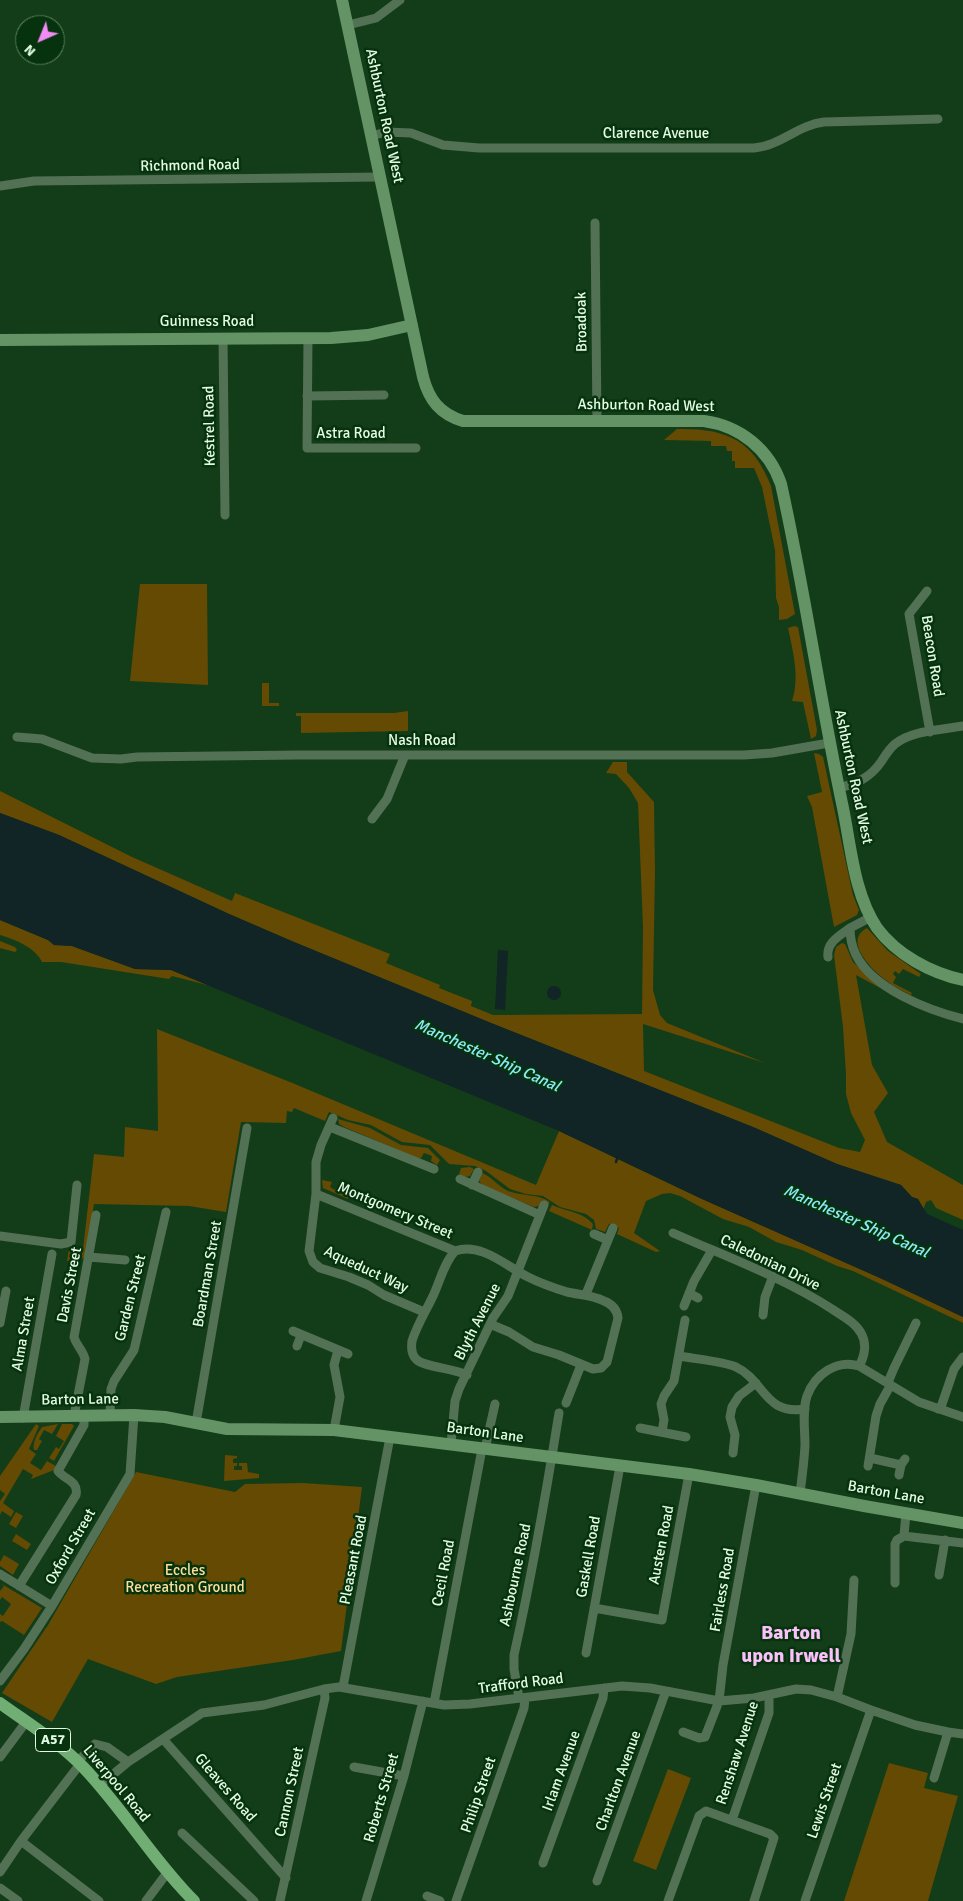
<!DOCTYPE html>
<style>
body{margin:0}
#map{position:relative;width:963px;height:1901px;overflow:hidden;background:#123d18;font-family:Signika,sans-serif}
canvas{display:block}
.north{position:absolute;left:15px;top:15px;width:50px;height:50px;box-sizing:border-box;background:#06320d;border:1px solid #5e8263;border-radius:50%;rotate:224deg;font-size:14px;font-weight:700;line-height:20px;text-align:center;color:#e3fbe4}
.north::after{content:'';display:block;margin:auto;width:18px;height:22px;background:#f18bf5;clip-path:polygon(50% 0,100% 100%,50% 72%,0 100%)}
</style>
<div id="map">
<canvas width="963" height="1901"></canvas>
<div class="north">N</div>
</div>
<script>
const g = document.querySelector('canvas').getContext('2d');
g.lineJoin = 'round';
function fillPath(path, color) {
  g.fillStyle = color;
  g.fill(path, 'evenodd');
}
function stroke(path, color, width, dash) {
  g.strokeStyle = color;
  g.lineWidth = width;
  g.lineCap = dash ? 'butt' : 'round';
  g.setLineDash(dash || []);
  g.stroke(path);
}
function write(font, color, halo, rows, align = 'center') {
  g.font = font + ' Signika,sans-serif';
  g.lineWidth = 5;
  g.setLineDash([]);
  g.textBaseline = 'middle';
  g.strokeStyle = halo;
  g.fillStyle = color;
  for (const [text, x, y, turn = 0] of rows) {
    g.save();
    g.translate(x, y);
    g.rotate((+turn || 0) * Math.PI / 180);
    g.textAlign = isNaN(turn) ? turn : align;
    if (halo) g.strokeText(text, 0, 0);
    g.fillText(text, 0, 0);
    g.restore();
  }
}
fillPath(new Path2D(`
 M677,429C725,428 753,439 771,486L795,614L787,619L779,620V607L776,598L775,550L762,487L754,468H735V461H732V451H727L726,446H711V441L664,440Z
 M140,584H207L208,685L130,681Z
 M794,626L798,627L817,730L816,736L811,739L803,702L792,701C800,677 793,652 788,628Z
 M262,683H269V703H279V706H262Z
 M408,711V731L301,733V716H296V713H394Z
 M814,753L819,754L823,757L853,895L859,910L857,915L834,927L812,807L807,796L822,792Z
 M613,762H627V772L654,802L655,871L653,990L660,1015L667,1023L765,1063L643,1024L644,1071L839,1148L860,1152L865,1140L851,1113L846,1094V1074L843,1027L834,955L836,947L842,943L845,944L853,962L882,989L856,975L872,1065L888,1093L874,1112L887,1142L963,1185V1220L936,1208L931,1200L926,1202L923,1210L918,1199L912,1197L901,1185L837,1164L753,1127L491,1023L294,942L229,914L59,835L0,813V791L132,857L232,901L235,893L390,954L386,963L440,985L439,988L472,1001L471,1006L493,1015L642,1014L643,927L638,803L629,788L616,774L606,773Z
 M0,920L48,940L54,945L72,946L135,969L171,970L211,986L172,976L169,979L61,962H42C36,948 14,939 0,935Z
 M867,928L888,951L921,974L919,977L903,969L899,974L895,971L893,974L896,977L893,983L912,993L911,995C903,991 894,987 887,981C873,971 842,941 867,928Z
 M0,941L15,947L17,950L15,952L0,948Z
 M157,1029L290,1082L536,1185L559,1131L702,1199L880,1278L963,1317V1323L853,1271L837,1266L802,1250L776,1242L749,1227L723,1219L680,1196L670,1193L662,1194L646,1201L634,1233L660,1251L656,1252L617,1234L619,1228L609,1224L605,1232L596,1229L594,1220L586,1214L560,1207L543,1196L526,1194L510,1189L486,1171L475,1166L449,1164L430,1145L402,1142L371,1125L348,1120L329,1112L325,1121L294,1108L292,1112L287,1111L286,1123L241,1122L226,1212L189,1206L94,1204L87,1255C81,1261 76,1262 67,1261L69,1249H83L94,1154L124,1157L125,1127L158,1131Z
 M338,1119L370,1128L401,1145L428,1148L440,1160L437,1165L431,1161L432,1156L424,1153L421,1158H417L344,1127L339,1124Z
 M470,1167L474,1169L470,1176L465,1177L459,1174L461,1168Z
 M482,1173C492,1177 498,1186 508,1191C521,1196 539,1194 550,1202L548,1205L542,1202L539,1206L534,1207L483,1186L479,1181Z
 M322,1180L332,1182L330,1187L335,1190L339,1183L352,1189L348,1199L323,1188Z
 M552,1205C565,1211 583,1212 593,1224L592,1230L549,1211Z
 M36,1424L39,1426L29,1449L36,1454L30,1463L41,1470L47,1461L56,1466L54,1470L31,1479L33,1475L23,1469L3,1503L14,1511L11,1517L2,1511L0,1515V1501L5,1494L0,1490V1476Z
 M58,1424L52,1434L44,1430L39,1439L42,1441L37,1450H34C32,1442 38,1433 42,1427Z
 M62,1424H72L74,1426L54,1461L49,1458L56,1447L59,1449L64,1441L56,1436Z
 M225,1455L237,1456V1458L233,1459V1463H237V1466H234V1470H242V1466H239V1463H247L248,1472L259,1474V1478L224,1481Z
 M136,1472L235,1492L245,1484L303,1483L362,1487L341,1651L293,1660L177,1677L156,1684L88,1659L52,1722L2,1693L48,1625Z
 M16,1512L23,1516L16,1528L9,1524Z
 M16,1534L31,1544L27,1550L12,1541Z
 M4,1555L19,1564L13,1575L0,1566V1562Z
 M0,1583L42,1608L24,1635L2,1621L0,1622V1614L3,1616L11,1604L2,1597L0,1600V1591L4,1586Z
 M889,1763L928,1773L924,1788L958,1796L928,1901H844Z
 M668,1769L691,1778L656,1870L633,1861Z`), '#644a03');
fillPath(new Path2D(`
 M0,813L59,835L229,914L294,942L491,1023L753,1127L837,1164L901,1185L912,1197L918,1199L927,1214L963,1230V1317L880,1278L702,1199L559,1131L171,970L135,969L72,946L54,945L48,940L0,920Z
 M498,950L508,951L505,1010L495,1009Z
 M547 993a7 7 0 1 1 14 0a7 7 0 1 1-14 0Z`), '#112426');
stroke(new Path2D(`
 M616,1162L617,1159`), '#112426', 2.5);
stroke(new Path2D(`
 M348,25L376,18L400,0
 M371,136L386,132L411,133L443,145L479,148H754C780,146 798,125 824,122L938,119
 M0,186L34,181L380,177
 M595,223L597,421
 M223,338L225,515
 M308,338L307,448H416
 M307,396L384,395
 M927,591L909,614L930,732
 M17,737L42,739L92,758L121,759L137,757L298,755H744L772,753L829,743
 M838,788C856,784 870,778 881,762C885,756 889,749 895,744C913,730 942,730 963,726
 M372,819L387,799L405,755
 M871,917L850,928C850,937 852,947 856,955C873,989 928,1010 963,1019
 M828,957C826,943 839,936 850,928
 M333,1118L321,1145L316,1162V1194L309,1251L313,1262L320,1268L349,1277L368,1285L384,1295L424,1312
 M330,1127L434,1169
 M460,1179L540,1215
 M472,1185L478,1172
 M316,1194L455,1251C481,1242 506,1266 528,1277C540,1283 554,1288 567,1292C580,1295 592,1295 604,1301C612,1304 617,1309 618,1318L607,1362L601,1368L593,1369L559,1355L533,1347L509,1332L490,1324
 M673,1233C727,1257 782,1277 832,1309C842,1316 855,1322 861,1333C867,1343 865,1356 859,1366
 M594,1234L608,1240
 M0,1236L61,1244L71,1242L77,1185
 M455,1251C444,1263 440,1281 433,1296C426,1311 417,1325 412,1341C411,1348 411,1354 416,1359C423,1367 453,1368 467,1375
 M89,1257L125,1260
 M689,1293L698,1298
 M586,1294L613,1228
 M684,1306L694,1281L712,1250
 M763,1315L765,1297L773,1276
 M0,1323L6,1291
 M293,1331L348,1354
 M297,1346L301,1335
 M679,1356C695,1359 722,1361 736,1367C764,1380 765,1416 805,1409
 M566,1403L581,1365
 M938,1409L941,1407L954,1369L963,1357
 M110,1415L111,1389L114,1381L134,1350L166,1212
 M74,1416L85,1359C83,1350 76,1345 74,1337L96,1215
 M23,1418L52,1254
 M196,1423L247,1128
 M640,1428L686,1437
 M334,1430L340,1397L334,1365L338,1350
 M662,1432L664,1420L661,1404L664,1396L674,1381L685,1320
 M451,1444L455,1401L459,1389L493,1318L508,1296L544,1205
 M485,1449L495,1404
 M733,1453L735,1435L730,1417L732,1407L739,1396L756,1383
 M870,1458L901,1465
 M868,1466L876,1416L880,1404L889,1388V1380L894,1368L916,1323
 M899,1475L901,1465L905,1459
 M800,1493C802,1478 804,1462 805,1446C805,1430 802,1411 807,1396C815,1374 837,1359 859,1366L919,1402L963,1417
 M904,1536L906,1513
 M0,1574L52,1606
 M939,1575L945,1540
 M895,1583V1544L897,1540L904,1536L963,1543
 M19,1586L76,1495C79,1481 65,1480 58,1471L84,1425V1417
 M594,1608L662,1620L689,1474
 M586,1653L620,1466
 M0,1681L24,1649L52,1606L130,1474L134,1415
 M343,1687L390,1437
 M837,1697L851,1634L854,1580
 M519,1698L514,1669V1655C532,1575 546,1494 559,1413
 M434,1703L482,1449
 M683,1732L699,1738L705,1737L719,1701L723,1665L756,1485
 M163,1739L286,1878
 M0,1757L26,1722
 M77,1762L95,1744L107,1747L128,1762
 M354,1767L404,1776
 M934,1778L948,1732
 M99,1786L128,1762L202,1713L264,1705L324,1689L339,1687L444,1705L470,1704L622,1686L650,1688L719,1701L754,1698L796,1689L811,1690L837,1697L871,1710L915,1725L948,1732L963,1734
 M732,1820L769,1713V1695
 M182,1833L254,1901
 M21,1841L99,1901
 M543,1863L603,1698L604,1688
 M0,1872L21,1841L80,1764
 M597,1881L666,1691
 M0,1888L18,1901
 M427,1896L440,1901
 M146,1901L167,1873
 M280,1901L325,1698L324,1689
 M366,1901L404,1776L423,1701
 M456,1901L524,1708L525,1698
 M668,1901L699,1816L706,1811L770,1834L774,1838L754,1901
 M805,1901L871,1710`), '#537155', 9);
stroke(new Path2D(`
 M342,0L423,377C429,400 440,414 463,421H704C740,426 769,449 781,484C805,591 820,700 843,808C851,847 854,894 877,928C897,955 931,973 963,980
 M0,340L331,338L368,335L412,325
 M0,1417L134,1415L165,1417L227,1429L334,1430L689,1474L756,1485L864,1506L963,1523`), '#649366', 12);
stroke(new Path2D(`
 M0,1703C29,1724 60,1743 84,1768C124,1810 153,1860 194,1901`), '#70ae74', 12);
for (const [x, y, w] of [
 [53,1740,35]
]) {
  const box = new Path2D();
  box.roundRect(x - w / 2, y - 11.5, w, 23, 4);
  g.fillStyle = '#06320d';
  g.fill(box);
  stroke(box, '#e3fbe4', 1);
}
write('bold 14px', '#e3fbe4', null, [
 ["A57",53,1740]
]);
write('15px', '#e3fbe4', '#06320d', [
 ["Ashburton Road West",384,116,78],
 ["Clarence Avenue",656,134],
 ["Richmond Road",190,166,-1],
 ["Guinness Road",207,322],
 ["Broadoak",582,322,-91],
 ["Ashburton Road West",646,406,1],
 ["Kestrel Road",210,426,-91],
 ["Astra Road",351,434],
 ["Beacon Road",932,656,81],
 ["Nash Road",422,741],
 ["Ashburton Road West",853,777,78],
 ["Montgomery Street",395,1211,23],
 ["Caledonian Drive",770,1263,26],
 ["Aqueduct Way",366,1270,25],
 ["Boardman Street",208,1274,-80],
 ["Davis Street",70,1285,-79],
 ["Garden Street",131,1298,-76],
 ["Blyth Avenue",478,1322,-63],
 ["Alma Street",24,1334,-80],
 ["Barton Lane",80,1400,-1],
 ["Barton Lane",485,1433,8],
 ["Barton Lane",886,1493,10],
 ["Austen Road",662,1545,-79],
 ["Oxford Street",71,1547,-60],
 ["Gaskell Road",589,1557,-80],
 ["Pleasant Road",354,1560,-79],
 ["Cecil Road",444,1573,-79],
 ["Ashbourne Road",516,1575,-78],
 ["Fairless Road",723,1590,-80],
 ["Trafford Road",521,1684,-7],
 ["Renshaw Avenue",738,1753,-72],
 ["Irlam Avenue",562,1771,-70],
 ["Charlton Avenue",619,1781,-70],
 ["Liverpool Road",116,1784,50],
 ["Gleaves Road",225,1788,49],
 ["Cannon Street",290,1792,-78],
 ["Philip Street",479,1795,-71],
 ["Roberts Street",382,1798,-74],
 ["Lewis Street",825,1801,-71]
]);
write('15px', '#fede9a', '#06320d', [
 ["Eccles",185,1571],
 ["Recreation Ground",185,1588]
]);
write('italic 16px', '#8aeaf6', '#06320d', [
 ["Manchester Ship Canal",487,1056,24],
 ["Manchester Ship Canal",856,1222,24]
]);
write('bold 20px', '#fac1fb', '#06320d', [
 ["Barton",791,1634],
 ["upon Irwell",791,1657]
]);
</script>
